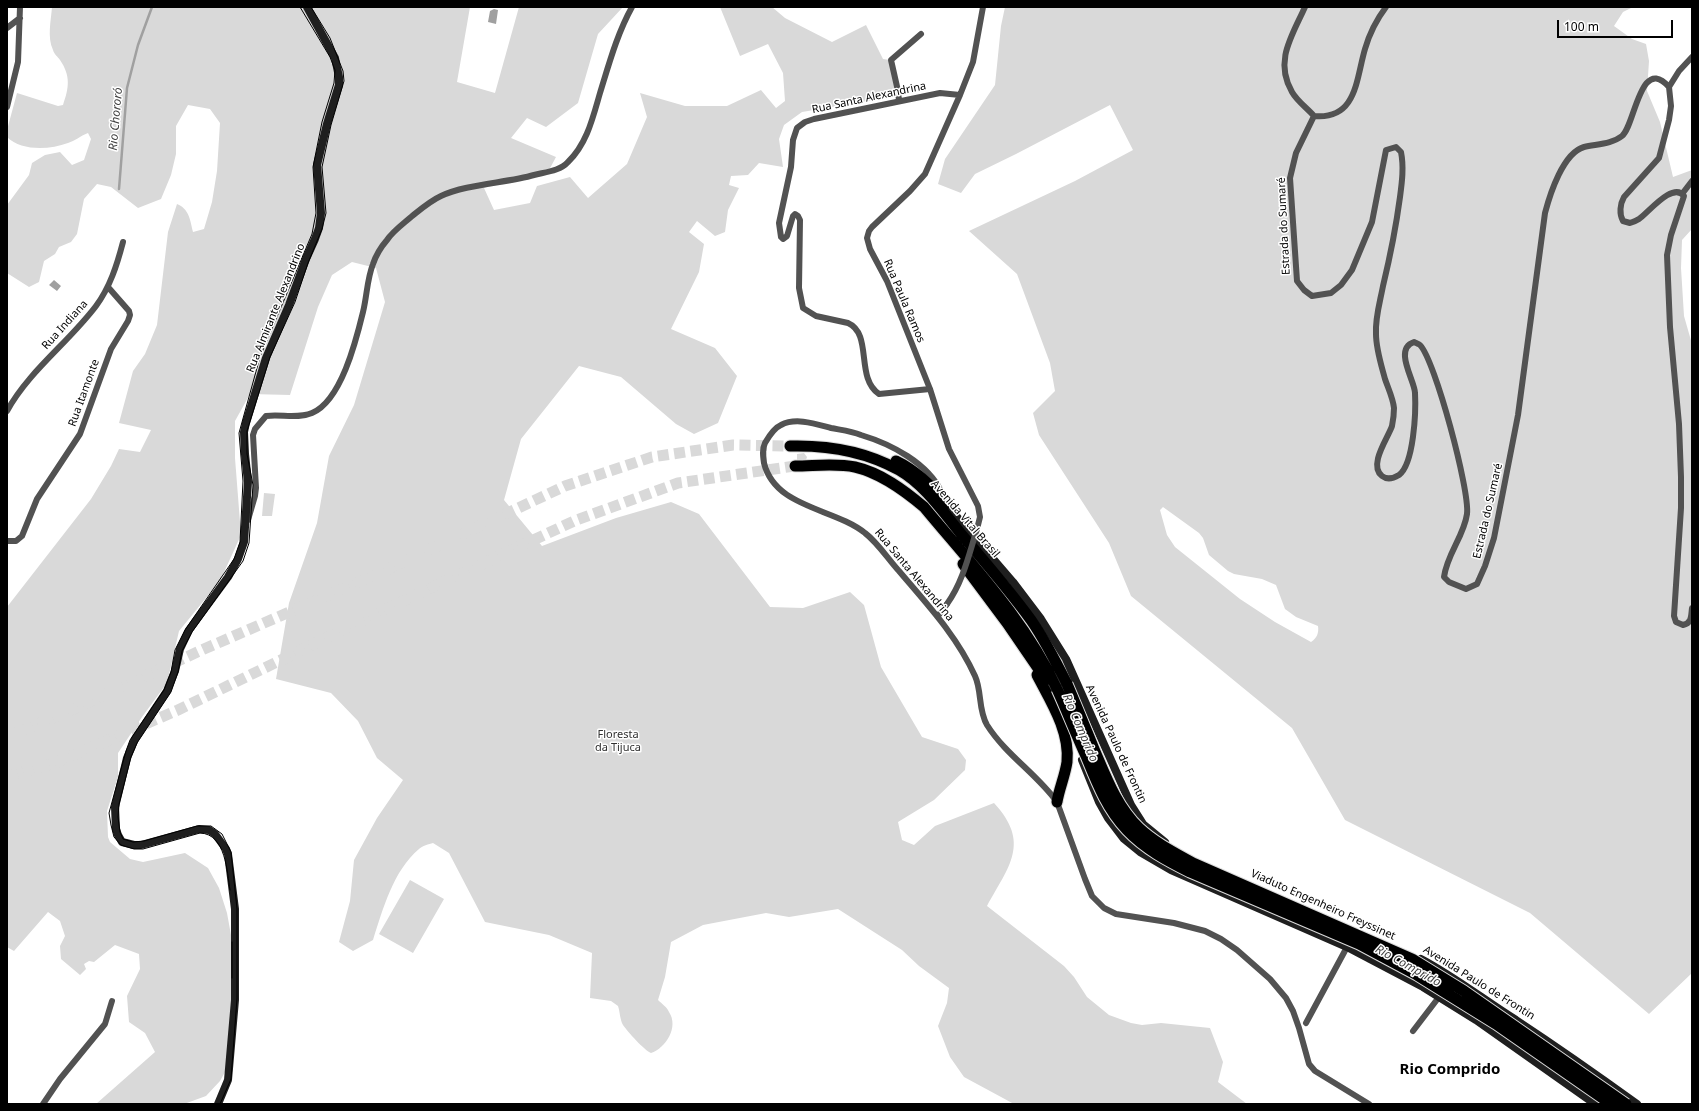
<!DOCTYPE html>
<meta charset="utf-8">
<style>
body{margin:0}
#map{position:relative;width:1699px;height:1111px;overflow:hidden;background:#fff;font-family:"Noto Sans",sans-serif}
canvas{display:block}
.frame{position:absolute;inset:0;border:8px solid #000;pointer-events:none}
.scale{position:absolute;left:1557px;top:20px;width:116px;height:18px;box-sizing:border-box;border:2px solid #000;border-top:0;padding-left:5px;font-size:12px;line-height:14px;white-space:nowrap;color:#000;-webkit-text-stroke:3px #fff;paint-order:stroke}
</style>
<div id="map">
<canvas width="1699" height="1111"></canvas>
<div class="frame"></div>
<div class="scale">100 m</div>
</div>
<script>
const g = document.querySelector('canvas').getContext('2d');
g.lineJoin = 'round';
function fillPath(path, color) {
  g.fillStyle = color;
  g.fill(path, 'evenodd');
}
function stroke(path, color, width, dash) {
  g.strokeStyle = color;
  g.lineWidth = width;
  g.lineCap = dash ? 'butt' : 'round';
  g.setLineDash(dash || []);
  g.stroke(path);
}
function write(font, color, halo, rows, align = 'center') {
  g.font = font + ' "Noto Sans",sans-serif';
  g.lineWidth = 3;
  g.setLineDash([]);
  g.textBaseline = 'middle';
  g.strokeStyle = halo;
  g.fillStyle = color;
  for (const [text, x, y, turn = 0] of rows) {
    g.save();
    g.translate(x, y);
    g.rotate((+turn || 0) * Math.PI / 180);
    g.textAlign = isNaN(turn) ? turn : align;
    if (halo) g.strokeText(text, 0, 0);
    g.fillText(text, 0, 0);
    g.restore();
  }
}
fillPath(new Path2D(`
 M52,7H470L457,82L495,93L519,7H623L598,34L578,103L546,127L527,118L511,138L556,157L548,172L484,188L494,210L530,203L537,186L570,177L588,198L627,164L647,117L640,93L685,106H727L761,90L776,108L785,101L783,73L768,44L740,56L720,7H772L785,18L832,42L866,25L883,59L890,60L896,92L874,100L802,112L784,125L779,139L783,167L759,163L748,175L731,176L729,185L739,188L728,210L725,232L715,236L697,221L689,232L704,244L699,272L671,329L715,348L737,376L718,423L694,434L676,424L621,377L579,366L521,439L504,500L542,546L616,518L671,502L699,514L770,607L803,608L850,592L864,605L881,667L922,737L958,749L966,760L965,770L934,800L898,822L902,840L914,845L935,826L994,803C1031,843 1009,866 987,906L1064,966L1074,977L1087,997L1109,1015L1131,1023L1142,1025L1161,1023L1210,1028L1223,1062L1218,1082L1247,1104H1014L964,1077L950,1057L938,1026L947,1003L949,988L919,966L902,950L838,909L789,917L766,913L703,925L671,942L665,977L658,1000C662,1004 667,1007 669,1012C679,1027 666,1048 651,1053C644,1050 628,1032 623,1025C620,1020 620,1012 618,1006L611,1001L590,998L592,953L549,935L485,922L449,853L433,843C429,844 422,846 419,849C393,871 383,909 373,940L353,951L339,942L350,901L354,860L377,818L403,780L377,758L358,721L331,693L276,679L289,603L317,523L329,456L354,405L385,302L376,268L352,262L332,275L318,307L290,395L250,394L235,421V458L241,535L220,581L179,631L167,683L142,717L118,753V777L107,811L108,837L110,842L130,859L143,862L185,853L208,868L219,888L227,913L233,946L234,1018L225,1072L220,1081L206,1096L184,1104H96L155,1052L145,1033L129,1022L127,996L140,969L139,954L115,945L94,962L89,961L84,964L86,969L80,975L61,959L60,946L65,936L60,921L48,912L14,951L7,947V607L91,499L111,466L119,449L140,452L151,430L119,423L133,371L145,354L157,325L168,232L177,204C189,209 190,219 193,232L204,229L212,202L217,171L220,123L210,109L188,105L176,126V154L171,175L161,199L138,208L111,187L97,184L84,199L77,234L71,242L59,247L55,254L44,261L39,282L29,287L7,273V205L29,175L32,163L45,155L60,152L72,165L84,160L91,139L88,133C80,136 75,141 68,143C49,150 21,151 7,137V130L17,93L58,106L63,105C69,88 71,76 60,60C58,57 54,54 53,50C47,37 51,21 52,7Z
 M1005,7H1633L1623,12L1614,26L1632,39L1646,44L1649,61L1647,91L1660,122L1673,177L1692,170V229L1682,240L1681,268L1684,316L1692,344V973L1649,1014L1530,913L1345,820L1292,728L1131,596L1109,543L1039,435L1033,413L1055,391L1050,363L1017,274L969,231L1075,181L1133,150L1110,105L1016,154L975,174L961,193L938,184L945,159L995,85L1001,26ZM1163,507L1199,533L1203,538L1209,555L1228,571L1234,574L1262,579L1276,585L1285,609L1296,617L1318,626C1319,633 1317,638 1311,642L1275,622L1240,599L1175,547L1167,535L1160,510Z
 M804,453L807,457L806,460L797,461V454Z
 M264,493L275,494L272,516H262Z
 M410,880L444,899L413,953L379,934Z`), '#d9d9d9');
fillPath(new Path2D(`
 M494,9L498,10L496,24L488,22L490,11Z
 M54,280L61,286L57,291L49,285Z`), '#a0a0a0');
stroke(new Path2D(`
 M119,189L127,88L138,45L152,7`), '#a0a0a0', 2.5);
stroke(new Path2D(`
 M1039,643L1057,676
 M1388,954L1426,974`), '#a0a0a0', 14);
stroke(new Path2D(`
 M7,737L58,716L204,649L384,571L565,486L652,457L733,445L790,446
 M7,776L55,763L178,710L382,611L574,521L678,483L795,466`), '#d9d9d9', 11, [11, 5.5]);
const highway = new Path2D(`
 M790,446C828,445 865,451 899,470C925,485 943,512 962,535C986,563 1010,591 1031,620C1045,640 1056,662 1067,684
 M896,461C917,471 932,486 946,504
 M795,466C814,466 836,463 855,467C881,473 904,490 924,507C972,565 1025,620 1057,689
 M963,564L1007,623L1046,680
 M1037,675C1051,702 1070,731 1067,762C1065,776 1059,789 1057,802`);
stroke(highway, '#dbdbdb', 13);
stroke(new Path2D(`
 M1305,7C1292,36 1274,61 1292,92C1297,101 1307,108 1314,116
 M1386,7C1377,19 1369,35 1365,49C1356,79 1357,120 1314,116L1296,153L1290,178L1297,281L1304,290L1312,296L1331,293L1341,285L1352,270L1372,222L1386,150L1396,147L1401,152C1404,167 1402,182 1400,197C1396,227 1390,257 1383,286C1380,302 1375,318 1376,334C1376,349 1381,364 1385,379C1388,388 1393,398 1394,408C1394,413 1393,421 1392,426C1388,438 1368,465 1382,476C1387,480 1394,478 1399,475C1414,464 1416,411 1415,393C1415,381 1393,349 1414,342C1416,343 1419,344 1420,345C1435,360 1470,491 1467,514C1464,536 1447,554 1444,577L1449,582L1466,589L1477,584L1485,566L1494,538L1518,415L1545,213C1550,194 1563,153 1584,147C1597,144 1612,144 1622,136C1635,126 1640,54 1669,87L1671,106L1669,120L1659,158L1624,197C1620,204 1619,214 1623,221L1630,223C1633,222 1636,221 1639,219C1648,213 1673,181 1684,196L1671,235L1667,255L1670,327L1679,424L1681,477V508L1674,616L1676,622L1683,625C1692,623 1691,616 1692,608
 M7,28L20,18
 M1669,87L1679,71L1692,57
 M899,101L898,91L891,60L921,34
 M7,107L18,62L20,7
 M1682,194L1692,181
 M930,389L879,394C855,378 873,334 848,323L816,316L803,308L799,288L800,220L798,216L795,214L793,216L787,236L783,239L781,237L779,223L791,167L793,140L797,128L805,122L814,119L940,93L960,95
 M7,411C29,371 68,343 96,306C110,287 117,265 123,242
 M942,493C928,463 891,444 861,435C851,431 841,430 831,428C816,424 796,417 781,425C774,428 769,436 765,443C762,449 763,456 764,463C775,508 834,508 865,533C878,543 888,559 899,571C927,604 957,636 975,676C982,691 978,710 987,725C1006,755 1037,774 1057,802L1085,879L1092,896L1104,908L1116,914L1174,923L1205,931L1221,939L1237,950L1270,979L1286,998L1293,1011L1299,1028L1309,1064L1315,1071L1369,1104
 M248,520L255,496L256,488L253,435L255,429L266,416C281,414 298,419 312,413C341,401 356,341 363,312C367,296 367,279 373,264C376,255 381,247 387,240C393,231 403,224 411,217C421,209 430,201 441,196C466,184 507,183 534,175C546,172 560,171 568,162C587,144 593,117 600,93C609,64 617,34 632,7
 M977,529L980,517L978,506L949,449L930,389L887,281L870,249L867,238L869,231L872,227L910,191L925,174L960,95L973,62L983,7
 M7,541H16L22,536L37,499L80,434L111,349L128,321L130,315L129,311L108,287
 M938,616L947,604
 M1306,1023L1347,947
 M1413,1031L1439,997
 M43,1104L60,1079L105,1024L112,1001`), '#525252', 6);
stroke(new Path2D(`
 M946,504L1013,582L1041,619L1066,659L1131,805L1143,824L1165,842
 M1082,760L1099,802L1108,818L1124,839L1140,852L1171,870L1347,947L1423,987L1476,1020L1595,1104
 M1421,959C1455,977 1484,1000 1516,1020C1557,1047 1597,1075 1637,1104
 M218,1104L228,1080L235,1000V909L228,854L226,849L215,834L209,830L199,829L141,845H134L122,842L118,835L116,829L115,807L127,758L135,739L167,691L175,671L180,649L189,630L228,577L238,559L244,542L248,482L245,454L244,432L246,423L266,358L289,305L306,259L315,239L319,228L321,213L317,165L327,124L339,85V77L335,58L307,7`), '#1f1f1f', 8);
stroke(highway, '#000', 11);
stroke(new Path2D(`
 M230,890C227,872 226,834 200,833L143,849H134L121,845L114,837L111,825L109,813L126,751L130,740L164,690L171,672L175,650L185,630L234,559L240,542L243,481L239,433L260,357L312,234L316,213L313,167L322,122L334,83L335,70L330,57L300,7
 M232,978V942
 M220,1104L231,1079L237,998V909L231,852L222,834L211,826H197L144,841L133,842L123,839L120,832L118,817L119,804L131,757L137,743L171,692L178,672L182,651L192,632L243,561L249,543L253,485L247,454V431L270,357L295,302L308,263L322,229L326,213L322,167L331,125L344,81L343,71L330,38L311,7`), '#000', 1);
const highwayBridge = new Path2D(`
 M1067,684C1076,705 1085,727 1094,749C1106,777 1117,807 1139,828C1155,843 1175,853 1193,863L1412,959L1464,991L1626,1104
 M1057,689C1067,711 1076,734 1086,756C1097,783 1107,809 1127,830C1145,849 1168,861 1190,872L1359,944L1417,975L1496,1024L1611,1104`);
stroke(highwayBridge, '#dbdbdb', 13, []);
stroke(new Path2D(`
 M947,604C963,582 969,554 977,529`), '#525252', 6);
stroke(highwayBridge, '#000', 11);
write('11px', '#000', '#fff', [
 ["Rua Santa Alexandrina",869,98,-12],
 ["Estrada do Sumaré",1284,226,-93],
 ["Rua Paula Ramos",904,301,67],
 ["Rua Almirante Alexandrino",276,308,-68],
 ["Rua Indiana",65,325,-48],
 ["Rua Itamonte",84,393,-70],
 ["Estrada do Sumaré",1488,511,-77],
 ["Avenida Vital Brasil",965,519,49],
 ["Rua Santa Alexandrina",914,575,50],
 ["Avenida Paulo de Frontin",1116,744,65],
 ["Viaduto Engenheiro Freyssinet",1323,905,24],
 ["Avenida Paulo de Frontin",1479,983,32]
]);
write('11px', '#303030', '#fff', [
 ["Floresta",618,735],
 ["da Tijuca",618,748]
]);
write('italic 12px', '#414141', '#fff', [
 ["Rio Chororó",116,119,-85],
 ["Rio Comprido",1080,728,67],
 ["Rio Comprido",1408,966,29]
]);
write('bold 15px', '#000', '#fff', [
 ["Rio Comprido",1450,1070]
]);
</script>
